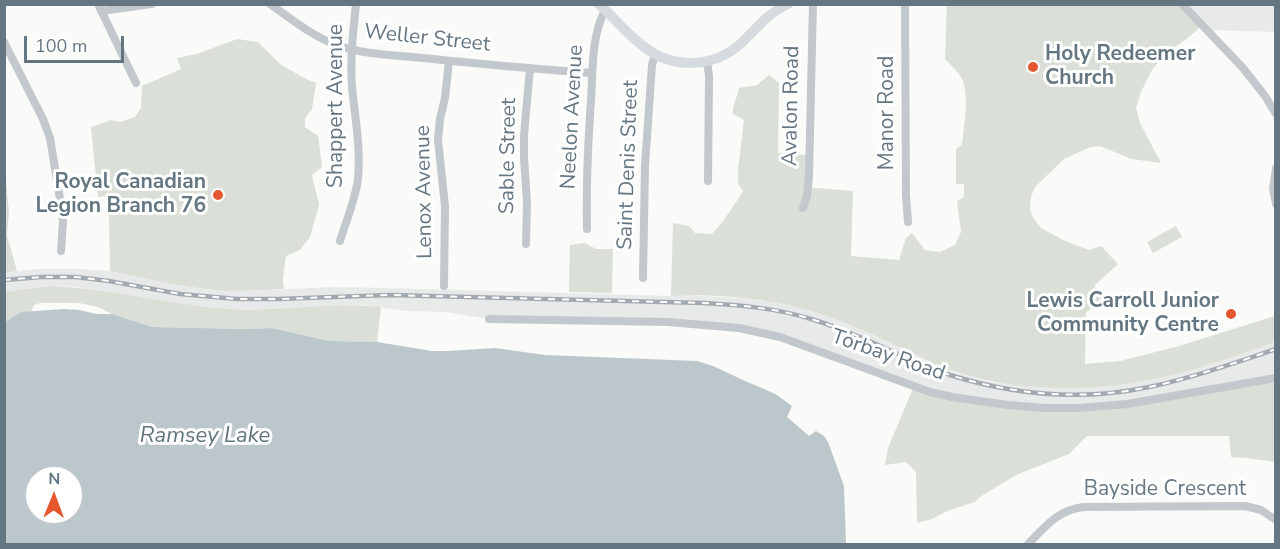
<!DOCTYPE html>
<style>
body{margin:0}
#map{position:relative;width:1280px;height:549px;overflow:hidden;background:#fafaf8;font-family:"Nunito Sans",sans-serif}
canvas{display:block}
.frame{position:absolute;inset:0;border:6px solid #657683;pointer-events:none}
.north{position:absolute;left:24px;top:465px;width:60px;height:60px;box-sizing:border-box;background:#fff;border:2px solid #c1c8cd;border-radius:50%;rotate:1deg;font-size:16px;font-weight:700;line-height:24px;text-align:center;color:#657683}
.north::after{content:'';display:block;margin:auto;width:21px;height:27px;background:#e4572e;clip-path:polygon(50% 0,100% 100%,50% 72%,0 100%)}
.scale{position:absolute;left:24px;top:36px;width:100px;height:27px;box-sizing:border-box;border:3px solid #657683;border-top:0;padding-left:8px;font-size:18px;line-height:21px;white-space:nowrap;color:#657683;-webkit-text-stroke:4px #fff;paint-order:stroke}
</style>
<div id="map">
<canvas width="1280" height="549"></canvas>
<div class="frame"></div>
<div class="north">N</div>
<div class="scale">100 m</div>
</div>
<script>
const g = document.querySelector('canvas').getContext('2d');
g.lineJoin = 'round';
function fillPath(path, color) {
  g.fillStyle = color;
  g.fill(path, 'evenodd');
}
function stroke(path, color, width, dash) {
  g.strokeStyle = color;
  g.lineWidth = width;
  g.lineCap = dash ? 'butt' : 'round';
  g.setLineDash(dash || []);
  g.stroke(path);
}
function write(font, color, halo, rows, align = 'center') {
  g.font = font + ' "Nunito Sans",sans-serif';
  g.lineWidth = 6;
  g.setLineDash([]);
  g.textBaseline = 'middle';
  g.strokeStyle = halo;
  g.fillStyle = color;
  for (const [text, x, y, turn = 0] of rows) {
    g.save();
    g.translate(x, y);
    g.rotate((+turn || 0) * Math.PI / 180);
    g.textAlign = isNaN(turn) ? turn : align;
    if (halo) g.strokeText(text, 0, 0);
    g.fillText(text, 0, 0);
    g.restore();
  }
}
fillPath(new Path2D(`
 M1181,5H1275V32L1206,30Z
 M36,269H80L110,271L183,286L214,290L249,291L332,287L389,288L671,296L686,295L741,298L774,302L802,308L827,315L954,372L992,382L1029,386L1060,388L1162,377L1202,367L1275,342V378L1079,408L950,396L739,327L489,319L445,312L406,311L363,305L274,309H231L187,305L76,287L49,286L5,292L4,273Z`), '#e8e9e9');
fillPath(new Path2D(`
 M947,5H1181L1201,26L1188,38L1166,53L1152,70L1141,92L1136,108L1140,123L1161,163L1132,159L1100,146L1088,148L1064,159L1036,186L1031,196L1030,209L1033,218L1041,228L1065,241L1089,250L1101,246L1118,264L1094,286L1102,297L1094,307L1086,312L1085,364L1120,361L1179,346L1275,316V342C1238,355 1201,369 1163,377C1096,392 1022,393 956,372C945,369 934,363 923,358C891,344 860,328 827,316C784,300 717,293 671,296L673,223L689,226L695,233L712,234C724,221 734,206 743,191L738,184V169L744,120L733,114C733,101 737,100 739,88L757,85L769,75L779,83L778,153L809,155L804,187L853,191L851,256L899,260L906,238L912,233L925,250L940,252L955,245L961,232L957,201L964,197V184H956V149L962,145C964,127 969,98 963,81C959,72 952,66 945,59Z
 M237,39L258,42L280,64L304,78L316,83L312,109L305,118V127L318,136L322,167L312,175L319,205L310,237L300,250L286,256L283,279L284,289C261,290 238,292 215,290C180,287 145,278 110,271L109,219L106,196L98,197L91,127L112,120L120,122L135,117L141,108L142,86L181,69L177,58L197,54Z
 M5,170L9,212L7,236L17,271L5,273Z
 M1176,226L1182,237L1153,253L1147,242Z
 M585,243L596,249H613L612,293L569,292L570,245Z
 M49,286C110,288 169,305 230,309C281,312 331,302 381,307L377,342L329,341L272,328L245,329L152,327L112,314L98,307L79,303H40L34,305L31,312H21L5,322V292Z
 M1275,378V462L1246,458L1231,457L1229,436H1087L1069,454L1016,475L980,497L975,502L947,511L932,519L917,523L916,472L906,462L885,465L888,448L914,386L950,396L1079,408Z`), '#dadfd7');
fillPath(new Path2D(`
 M64,309L79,310L96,314H112L152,327L245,329L272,328L329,341L377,342L432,351H448L495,348L545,355L697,361L713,366L745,381L762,388L777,395L792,406L787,417L809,436L816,431L824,436L828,442L844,486L846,544H5V322L21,312ZM36,477H72V513H36Z`), '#bbc7cb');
stroke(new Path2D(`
 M98,4L136,83
 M270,4C291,19 312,36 337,45C364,55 395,55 423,58C479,64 536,69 592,73
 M905,4L906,195L908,222
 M1182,4L1243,68L1265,96L1276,114
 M101,11L152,4
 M4,42L43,119L50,138L61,205L63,221L61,251
 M707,61L709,76L708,181
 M1276,168L1273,189L1276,204
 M803,208L807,196L809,176L813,4
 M587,229C586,186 588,143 591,100C593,70 591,37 605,10
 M340,241C346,221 355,201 358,179C361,148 355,118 352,87C350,60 353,32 356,4
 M526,244L527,203L524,157V135L530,68
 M643,278L645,166L652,65L655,54
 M444,286L445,206L438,140L440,119L445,98L449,61
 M489,319L668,322L739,328L780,337L930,392L952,397L1008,405L1046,408H1079L1127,404L1276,378
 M1028,544C1045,527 1058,510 1083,507L1245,506L1261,510L1276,520`), '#c3c8cc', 8);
stroke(new Path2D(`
 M599,4C614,18 627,34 643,46C670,68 710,69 738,46C754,32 767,13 788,4`), '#d6dbdf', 10);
const rail = new Path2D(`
 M4,280L41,277H76L109,281L180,294L237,299H279L390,295L703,303C739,305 776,308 811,319C859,333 903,359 950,375C1014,395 1083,401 1149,387C1192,378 1234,363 1276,349`);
stroke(rail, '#a2aab0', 4.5);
stroke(rail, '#fff', 2, [7]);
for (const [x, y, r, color] of [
 [1033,67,6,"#e4572e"],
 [218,195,6,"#e4572e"],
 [1231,314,6,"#e4572e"]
]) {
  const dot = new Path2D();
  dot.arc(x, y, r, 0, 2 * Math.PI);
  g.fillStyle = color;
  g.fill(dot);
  stroke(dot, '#fff', 2);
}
write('21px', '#657683', '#fff', [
 ["Weller Street",427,39,6],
 ["Shappert Avenue",337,106,-90],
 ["Avalon Road",792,106,-89],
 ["Manor Road",888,113,-90],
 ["Neelon Avenue",573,117,-87],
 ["Sable Street",509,156,-89],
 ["Saint Denis Street",629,165,-88],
 ["Lenox Avenue",425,192,-91],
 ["Torbay Road",888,356,19],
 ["Bayside Crescent",1165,490]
]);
write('bold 21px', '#657683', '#fff', [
 ["Holy Redeemer",1045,55,"left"],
 ["Church",1045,79,"left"],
 ["Royal Canadian",206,183],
 ["Legion Branch 76",206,207],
 ["Lewis Carroll Junior",1219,302],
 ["Community Centre",1219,326]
], 'right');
write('italic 22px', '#60757c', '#fff', [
 ["Ramsey Lake",205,437]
]);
</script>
